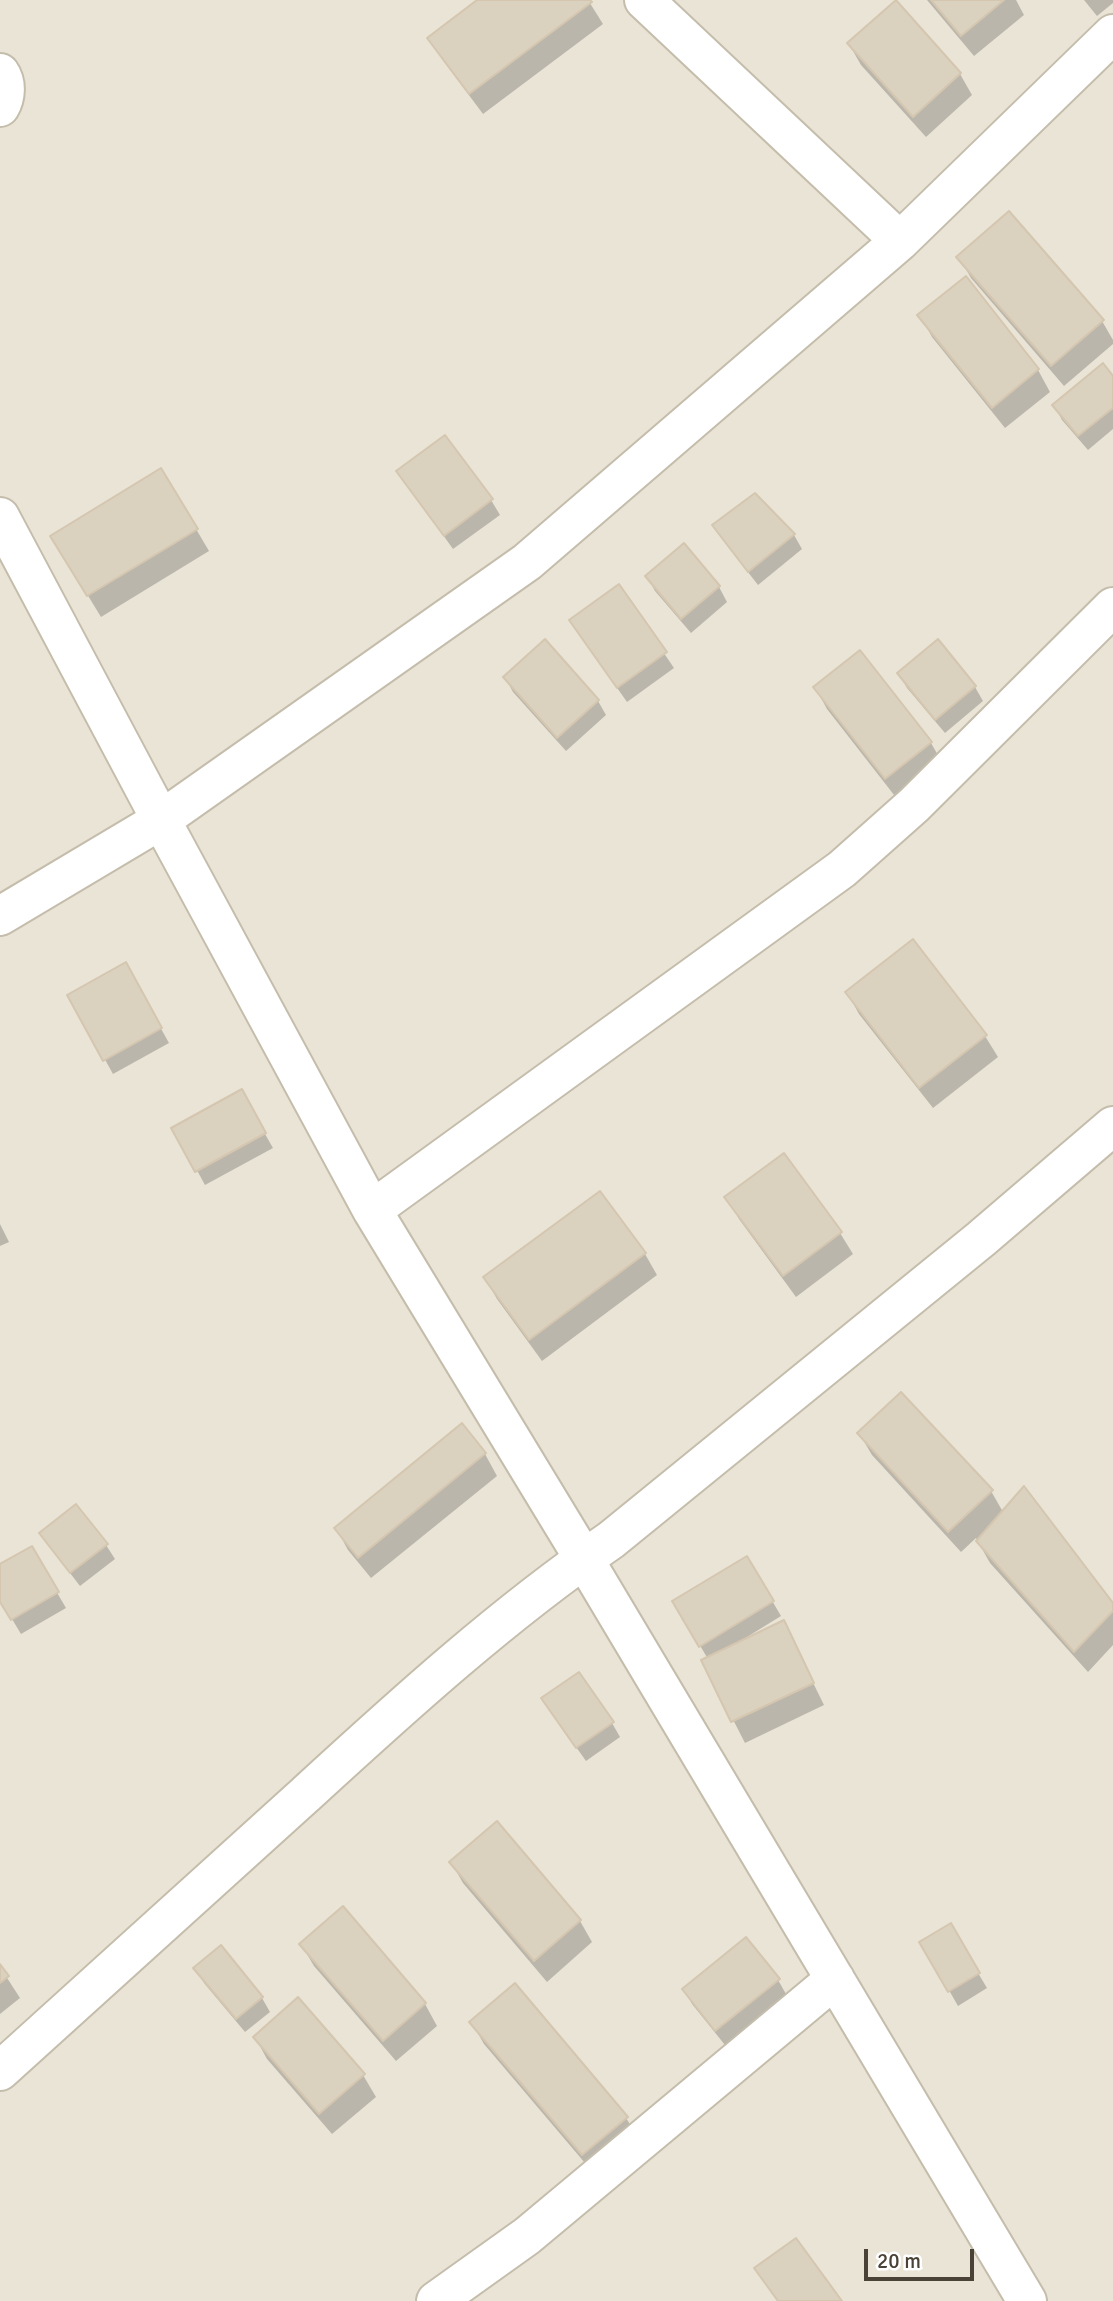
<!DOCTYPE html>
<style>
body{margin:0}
#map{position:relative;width:1113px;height:2301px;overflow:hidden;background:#f6f2e8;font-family:Signika,sans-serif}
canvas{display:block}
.scale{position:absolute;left:864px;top:2249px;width:110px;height:32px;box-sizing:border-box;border:4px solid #4a4236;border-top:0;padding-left:9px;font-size:21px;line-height:24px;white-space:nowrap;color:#4a4236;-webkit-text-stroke:5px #fff;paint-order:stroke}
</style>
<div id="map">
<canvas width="1113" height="2301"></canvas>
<div class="scale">20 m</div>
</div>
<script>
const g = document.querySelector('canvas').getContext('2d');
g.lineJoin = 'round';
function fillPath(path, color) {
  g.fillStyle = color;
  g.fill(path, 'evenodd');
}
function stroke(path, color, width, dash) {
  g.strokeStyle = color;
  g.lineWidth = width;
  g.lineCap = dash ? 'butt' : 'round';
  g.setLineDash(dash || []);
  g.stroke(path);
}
fillPath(new Path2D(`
 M0,0H1113V2301H0Z`), '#eae4d6');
fillPath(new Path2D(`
 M480,0H588L603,24L483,114L442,59L430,38Z
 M927,0H1016L1024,15L974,56Z
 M1084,0H1113V3L1097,16Z
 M849,44L960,74L972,95L926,137L861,65Z
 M959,257L1102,321L1113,340V344L1064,386L971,278Z
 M965,278L1038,370L1050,392L1005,428L932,337L920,315Z
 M1113,379V429L1088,450L1062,420L1054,405Z
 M398,472L491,500L500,515L453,549Z
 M755,496L794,535L802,549L758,585L723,540L715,526Z
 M196,529L209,551L101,617L65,558Z
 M684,545L719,587L727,602L691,633L655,591L647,576Z
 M619,587L674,668L627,702L580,635Z
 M938,641L975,687L983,701L945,733L907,688L899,674Z
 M505,677L598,701L606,715L566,751L513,692Z
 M815,687L931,743L943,764L898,800L827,709Z
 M125,964L169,1043L113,1074L69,995Z
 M847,992L985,1036L998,1057L933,1108L859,1014Z
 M241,1092L273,1148L205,1185L174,1128Z
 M600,1193L645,1254L657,1275L542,1361L497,1299L485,1278Z
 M727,1197L840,1233L853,1254L796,1297L739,1219Z
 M0,1224L9,1242L0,1246Z
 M461,1425L485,1454L497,1476L371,1578L348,1550L336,1528Z
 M859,1433L991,1491L1003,1512L1113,1606V1645L1088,1672L990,1563L976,1538L961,1552L872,1455Z
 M41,1533L106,1545L115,1559L80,1586L50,1547Z
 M31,1548L66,1608L21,1634L0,1599V1566Z
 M747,1558L781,1616L747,1637L748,1639L783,1622L824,1705L745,1743L703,1661L708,1659L674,1602Z
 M552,1713L612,1723L620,1737L586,1761Z
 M451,1862L580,1921L592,1942L547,1982L463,1883Z
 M343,1909L425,2004L437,2026L396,2061L314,1966L301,1944Z
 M950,1926L987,1988L958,2006L922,1943Z
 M0,1967L20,1998L0,2014Z
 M196,1968L262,1998L270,2012L245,2032L204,1983Z
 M778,1980L786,1994L725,2045L692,2004L684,1989Z
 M472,2023L626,2118L639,2139L596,2176L484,2044Z
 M255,2037L363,2075L376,2097L332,2134L267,2059Z`), '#0003');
const building = new Path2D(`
 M477,0H590L592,2L469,94L427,38Z
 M896,0L961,73L913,117L847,43Z
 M931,0H1004L961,36Z
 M1009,211L1104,320L1051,366L956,257Z
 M966,276L1039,369L992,408L917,315Z
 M1103,363L1113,376V408L1078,436L1052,405Z
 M445,435L493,499L444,536L396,471Z
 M161,468L198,529L87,596L50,536Z
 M755,493L795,534L748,572L712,525Z
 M684,543L720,586L681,619L645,576Z
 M619,584L667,652L617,688L569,620Z
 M545,639L599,700L557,738L503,677Z
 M938,639L976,686L935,720L897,673Z
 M860,650L932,742L885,779L813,687Z
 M913,939L987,1035L919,1088L845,992Z
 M126,962L162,1028L103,1061L67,995Z
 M242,1089L266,1133L195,1172L171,1128Z
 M784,1153L842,1232L783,1276L724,1197Z
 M600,1191L646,1253L529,1340L483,1277Z
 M901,1392L993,1490L948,1532L857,1433Z
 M462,1423L486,1453L358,1558L334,1528Z
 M1024,1486L1113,1603V1611L1074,1652L976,1541Z
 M76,1504L108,1544L70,1573L39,1533Z
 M32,1546L59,1592L11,1620L0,1602V1564Z
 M747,1556L774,1601L699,1647L672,1601Z
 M784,1620L814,1683L731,1722L701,1660Z
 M579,1672L614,1722L576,1748L541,1698Z
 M497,1821L581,1920L534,1961L449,1862Z
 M343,1906L426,2003L383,2041L299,1944Z
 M951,1923L980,1973L948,1992L919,1942Z
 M746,1937L780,1979L715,2031L682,1989Z
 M221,1945L263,1997L236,2019L193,1968Z
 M0,1964L9,1976L0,1983Z
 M515,1983L628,2117L582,2155L469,2022Z
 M298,1997L365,2074L319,2114L253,2037Z
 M796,2238L842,2301H778L754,2268Z`);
fillPath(building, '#dbd1bf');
stroke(building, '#d4c6af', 2);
const minor = new Path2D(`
 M644,0L900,241
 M0,73C7,83 6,97 0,107
 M0,517L161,820L372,1210L584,1559L1027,2301
 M0,916L161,820L527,562L900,241L1113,34
 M372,1210L842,869L914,805L1113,607
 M0,2071C102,1978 204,1886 306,1794C403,1705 502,1615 611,1540L981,1239L1113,1126
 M436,2301L527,2236L835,1979`);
stroke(minor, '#c5bdac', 42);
stroke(minor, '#fff', 38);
</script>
